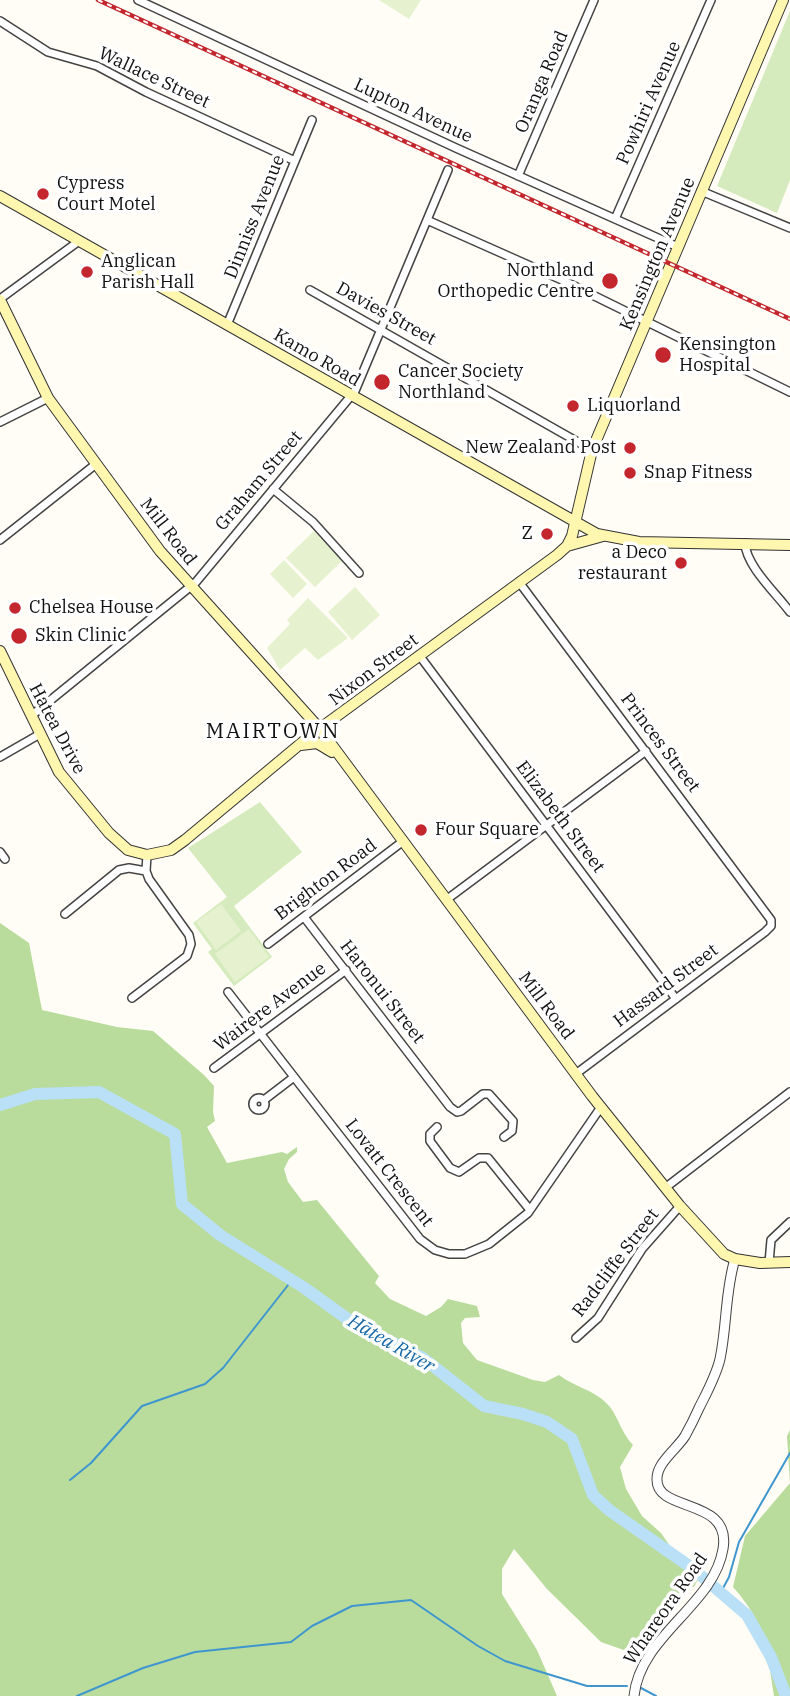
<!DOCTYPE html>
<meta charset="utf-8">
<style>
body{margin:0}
canvas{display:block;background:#fffdf5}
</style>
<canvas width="790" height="1696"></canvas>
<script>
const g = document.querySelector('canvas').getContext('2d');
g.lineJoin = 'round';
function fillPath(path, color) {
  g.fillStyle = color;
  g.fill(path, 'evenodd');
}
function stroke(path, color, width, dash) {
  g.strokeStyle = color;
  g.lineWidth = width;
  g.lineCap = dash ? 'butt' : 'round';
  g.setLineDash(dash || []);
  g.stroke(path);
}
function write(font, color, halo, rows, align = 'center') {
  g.font = font + ' "IBM Plex Serif",serif';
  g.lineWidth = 7;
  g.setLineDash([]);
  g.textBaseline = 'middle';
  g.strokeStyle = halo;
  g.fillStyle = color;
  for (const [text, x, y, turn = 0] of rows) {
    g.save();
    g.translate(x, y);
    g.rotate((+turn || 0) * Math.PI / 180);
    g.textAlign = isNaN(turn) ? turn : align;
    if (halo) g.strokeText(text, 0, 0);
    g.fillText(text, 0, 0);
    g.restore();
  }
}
fillPath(new Path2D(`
 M790,11V180L777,213L717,186Z
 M260,802L302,852L234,906L272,957L234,986L208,952L212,949L193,923L227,897L188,848Z`), '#d5ebbd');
fillPath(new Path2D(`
 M0,923L29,943L42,1010L117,1027L153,1031L204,1075L214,1086L213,1112L215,1121L207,1127L227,1163L282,1152L287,1154L297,1147V1152L289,1159L284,1169L288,1182L303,1202L317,1200L379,1276L375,1283L390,1299L426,1316L441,1307L448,1299L477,1306L480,1317L465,1318L461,1323L463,1343L477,1360L533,1380L545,1382L559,1375C576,1388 596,1390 610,1407C619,1419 621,1432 633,1445L620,1467L626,1489L642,1516L661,1533L670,1546L699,1567L704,1568L694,1587H684L635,1654L601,1642L547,1589L514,1549L502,1569V1594L537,1650L557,1696H0Z
 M790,1430V1696H774C767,1650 766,1624 733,1587L745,1536L790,1483L787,1436Z`), '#b9dc9c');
fillPath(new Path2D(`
 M379,0H421L409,19Z
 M314,531L342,561L315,587L286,558Z
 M284,560L307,584L293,598L270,574Z
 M355,587L380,615L352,640L328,612Z
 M308,598L348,638L318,660L305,648L280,670L267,648L290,624L287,620Z
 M221,904L241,931L216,950L196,922Z
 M249,929L269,957L235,982L215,954Z`), '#e6f2cf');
stroke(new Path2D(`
 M70,1480L91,1463L142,1406L205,1384L223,1368L292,1280
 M721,1592L729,1577L739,1542L790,1453
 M641,1688L656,1696
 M77,1696L143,1668L195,1652L291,1642L312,1626L352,1606L411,1600L478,1646L505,1661L587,1686H627`), '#3f96cf', 2);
stroke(new Path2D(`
 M0,1105L35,1094L99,1092L175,1134L182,1204L220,1235L303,1287L349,1320L423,1358L484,1406L523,1414L547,1422L572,1439L593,1495L609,1510L692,1568L747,1615L771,1657L786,1696`), '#b9e0f7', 12);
const minor = new Path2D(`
 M138,0L456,148L678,247
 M0,21L48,52L97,66L146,92L295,161
 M518,176L594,0
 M701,191L790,228
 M615,219L711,0
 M427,220L562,280L790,392
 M310,290L592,450
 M0,299L79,241
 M227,325L312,120
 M0,422L48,398
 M273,489L313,522L359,573
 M0,540L96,464
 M745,543C746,566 776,593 790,612
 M519,582L771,920V926L765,932L577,1073
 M419,655L676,999
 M31,716L196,582L355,391L448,170
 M0,757L40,734
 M0,852L5,859
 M446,900L646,751
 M65,914L119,870L129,868L146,871
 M304,917L450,1107L457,1112L461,1111L483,1094H489L513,1121L512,1131L504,1137
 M268,944L402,842
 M228,992L420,1239L435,1250L449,1254H465L489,1244L528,1213L601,1107
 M132,998L187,956L191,944L189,935L149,879L146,871L147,855
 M214,1068L346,970
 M253 1104a6 6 0 1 1 12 0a6 6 0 1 1-12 0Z
 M264,1100L294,1077
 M437,1127L430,1134V1141L450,1168L459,1172L479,1158H488L530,1210
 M665,1188L790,1092
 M769,1263L771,1240L790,1222
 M576,1338L598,1318L642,1249L680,1206`);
const tertiary = new Path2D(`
 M634,1696C640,1636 714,1605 723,1549C732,1497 657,1513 657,1480C656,1463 677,1449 685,1436C690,1427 695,1417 699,1408C707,1392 716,1376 720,1359C727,1326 725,1291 735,1259`);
const secondary = new Path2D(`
 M0,196L597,534L639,542L790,545
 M0,300L48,398L160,551L320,729L592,1096L680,1206L724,1254L735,1259L760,1263L790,1262
 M567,546L603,536
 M0,651L59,772L109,833L128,850L147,855L171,850L185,840L311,735L557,555L567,546L572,536L592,450L783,0
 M301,745L317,743L332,752`);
stroke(minor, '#444', 10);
stroke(tertiary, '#444', 11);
stroke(secondary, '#333', 12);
stroke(minor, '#fff', 7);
stroke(tertiary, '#fff', 9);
stroke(secondary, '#fff6b0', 10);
const rail = new Path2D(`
 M98,0L790,319`);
stroke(rail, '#c4262e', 4.5);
stroke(rail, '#fff', 2, [5]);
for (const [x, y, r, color] of [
 [43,194,7,"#c4262e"],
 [87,272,7,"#c4262e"],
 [610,281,9,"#c4262e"],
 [663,355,9,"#c4262e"],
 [382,382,9,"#c4262e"],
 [573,406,7,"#c4262e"],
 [630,448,7,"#c4262e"],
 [630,473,7,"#c4262e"],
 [547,534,7,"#c4262e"],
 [681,563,7,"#c4262e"],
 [15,608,7,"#c4262e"],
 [19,636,9,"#c4262e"],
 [421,830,7,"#c4262e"]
]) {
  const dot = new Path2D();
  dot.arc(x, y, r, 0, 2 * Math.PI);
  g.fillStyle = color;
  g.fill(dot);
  stroke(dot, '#fff', 2.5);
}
write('18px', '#111', '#fff', [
 ["Wallace Street",154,78,25],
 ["Oranga Road",542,82,-67],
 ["Powhiri Avenue",649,103,-66],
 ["Lupton Avenue",413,111,25],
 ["Dinniss Avenue",255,217,-68],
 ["Kensington Avenue",658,254,-67],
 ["Davies Street",386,314,29],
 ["Kamo Road",317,358,30],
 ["Graham Street",259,481,-50],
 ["Mill Road",168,532,52],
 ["Nixon Street",374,670,-37],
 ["Hatea Drive",57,729,62],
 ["Princes Street",660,743,53],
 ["Elizabeth Street",560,817,53],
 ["Brighton Road",326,880,-37],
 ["Hassard Street",666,986,-37],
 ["Haronui Street",382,992,52],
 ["Mill Road",546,1006,53],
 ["Wairere Avenue",270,1007,-37],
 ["Lovatt Crescent",389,1173,52],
 ["Radcliffe Street",616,1263,-53],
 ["Whareora Road",666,1609,-55]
]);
write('18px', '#111', '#fff', [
 ["Cypress",57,184],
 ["Court Motel",57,205],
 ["Anglican",101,262],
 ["Parish Hall",101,283],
 ["Northland",594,271,"right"],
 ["Orthopedic Centre",594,292,"right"],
 ["Kensington",679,345],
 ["Hospital",679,366],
 ["Cancer Society",398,372],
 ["Northland",398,393],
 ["Liquorland",587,406],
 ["New Zealand Post",616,448,"right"],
 ["Snap Fitness",644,473],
 ["Z",533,534,"right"],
 ["a Deco",667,553,"right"],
 ["restaurant",667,574,"right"],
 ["Chelsea House",29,608],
 ["Skin Clinic",35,636],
 ["Four Square",435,830]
], 'left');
write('italic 19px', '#1768a6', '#fff', [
 ["Hātea River",391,1344,30]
]);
g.letterSpacing = '2px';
write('21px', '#111', '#fff', [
 ["MAIRTOWN",273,732]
]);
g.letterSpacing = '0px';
</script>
